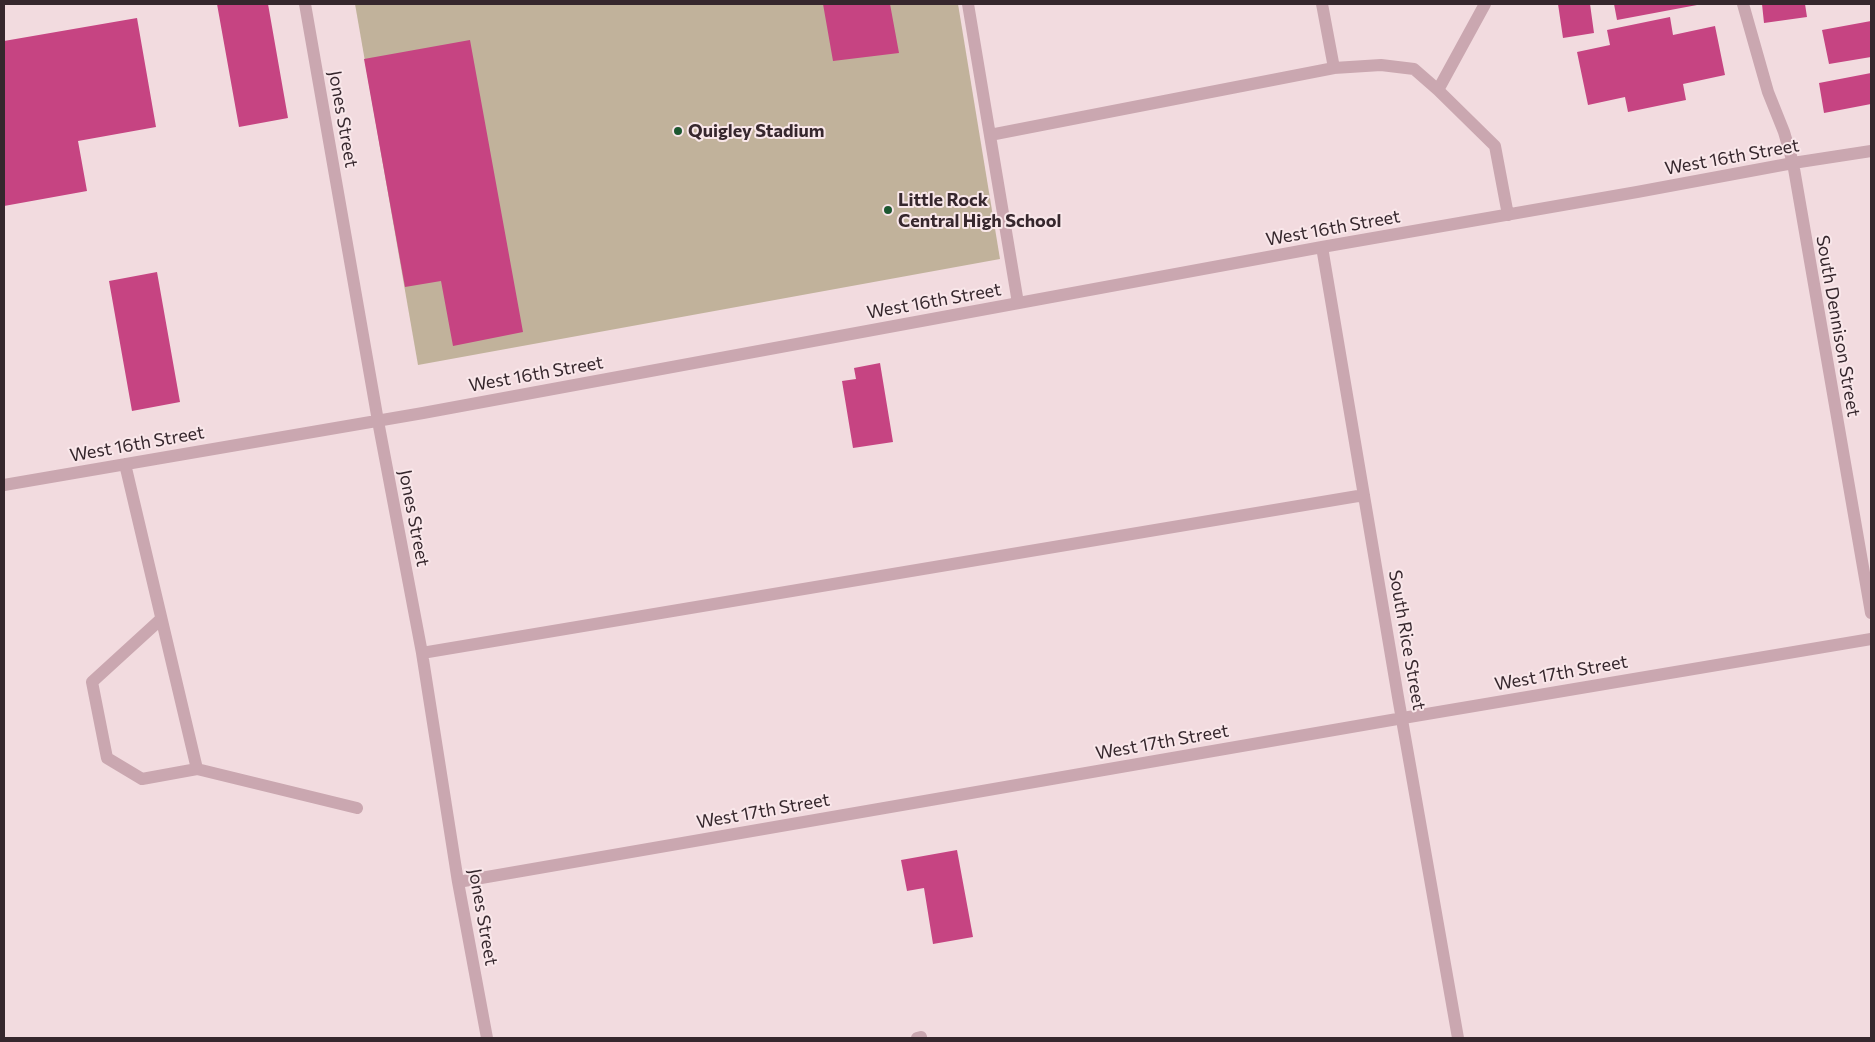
<!DOCTYPE html>
<style>
body{margin:0}
#map{position:relative;width:1875px;height:1042px;overflow:hidden;background:#f2dbdf;font-family:Commissioner,sans-serif}
canvas{display:block}
.frame{position:absolute;inset:0;border:5px solid #36272d;pointer-events:none}
</style>
<div id="map">
<canvas width="1875" height="1042"></canvas>
<div class="frame"></div>
</div>
<script>
const g = document.querySelector('canvas').getContext('2d');
g.lineJoin = 'round';
function fillPath(path, color) {
  g.fillStyle = color;
  g.fill(path, 'evenodd');
}
function stroke(path, color, width, dash) {
  g.strokeStyle = color;
  g.lineWidth = width;
  g.lineCap = dash ? 'butt' : 'round';
  g.setLineDash(dash || []);
  g.stroke(path);
}
function write(font, color, halo, rows, align = 'center') {
  g.font = font + ' Commissioner,sans-serif';
  g.lineWidth = 4;
  g.setLineDash([]);
  g.textBaseline = 'middle';
  g.strokeStyle = halo;
  g.fillStyle = color;
  for (const [text, x, y, turn = 0] of rows) {
    g.save();
    g.translate(x, y);
    g.rotate((+turn || 0) * Math.PI / 180);
    g.textAlign = isNaN(turn) ? turn : align;
    if (halo) g.strokeText(text, 0, 0);
    g.fillText(text, 0, 0);
    g.restore();
  }
}
fillPath(new Path2D(`
 M355,4H958L1000,259L418,365Z`), '#c1b29b');
fillPath(new Path2D(`
 M217,4H268L288,118L239,127Z
 M823,4H890L899,53L833,61Z
 M1558,4H1590L1594,33L1563,38Z
 M1614,4H1697V5L1617,20Z
 M1762,4H1805L1807,17L1764,23Z
 M1670,17L1673,35L1715,26L1725,75L1683,84L1686,100L1628,112L1625,97L1588,105L1577,52L1610,45L1607,30Z
 M137,18L156,127L78,141L87,191L4,206V41Z
 M1871,21V57L1829,64L1822,30Z
 M470,40L523,332L453,346L441,281L405,287L364,59Z
 M1871,73V104L1824,113L1819,83Z
 M157,272L180,402L132,411L109,281Z
 M880,363L893,442L853,448L842,381L856,379L854,368Z
 M957,850L973,937L933,944L924,888L907,891L901,860Z`), '#c64482');
stroke(new Path2D(`
 M305,4L378,421L422,653L458,882L487,1038
 M968,4L1018,303
 M1322,4L1334,68
 M1743,4L1768,92L1784,132L1793,163L1871,613
 M1438,90L1485,4
 M990,135L1334,68L1381,65L1414,69L1438,90L1495,146L1508,215
 M1322,247L1398,697L1458,1038
 M125,464L197,769L357,808
 M4,485L423,413L1322,247L1637,192L1793,163L1871,151
 M161,619L92,682L107,758L142,779L197,769
 M422,653L1364,495
 M458,882L1403,718L1871,639
 M917,1038L921,1037`), '#caa7b0', 12);
for (const [x, y, r, color] of [
 [678,131,5,"#1d5831"],
 [888,210,5,"#1d5831"]
]) {
  const dot = new Path2D();
  dot.arc(x, y, r, 0, 2 * Math.PI);
  g.fillStyle = color;
  g.fill(dot);
  stroke(dot, '#f9e7ea', 2);
}
write('18px', '#36272d', '#f9e7ea', [
 ["Jones Street",343,119,80],
 ["West 16th Street",1732,157,-10],
 ["West 16th Street",1333,228,-10],
 ["West 16th Street",934,301,-10],
 ["South Dennison Street",1838,326,80],
 ["West 16th Street",536,374,-10],
 ["West 16th Street",137,444,-10],
 ["Jones Street",414,518,79],
 ["South Rice Street",1407,640,80],
 ["West 17th Street",1561,673,-10],
 ["West 17th Street",1162,742,-10],
 ["West 17th Street",763,811,-10],
 ["Jones Street",483,917,80]
]);
write('bold 18px', '#36272d', '#f9e7ea', [
 ["Quigley Stadium",688,131],
 ["Little Rock",898,200],
 ["Central High School",898,221]
], 'left');
</script>
